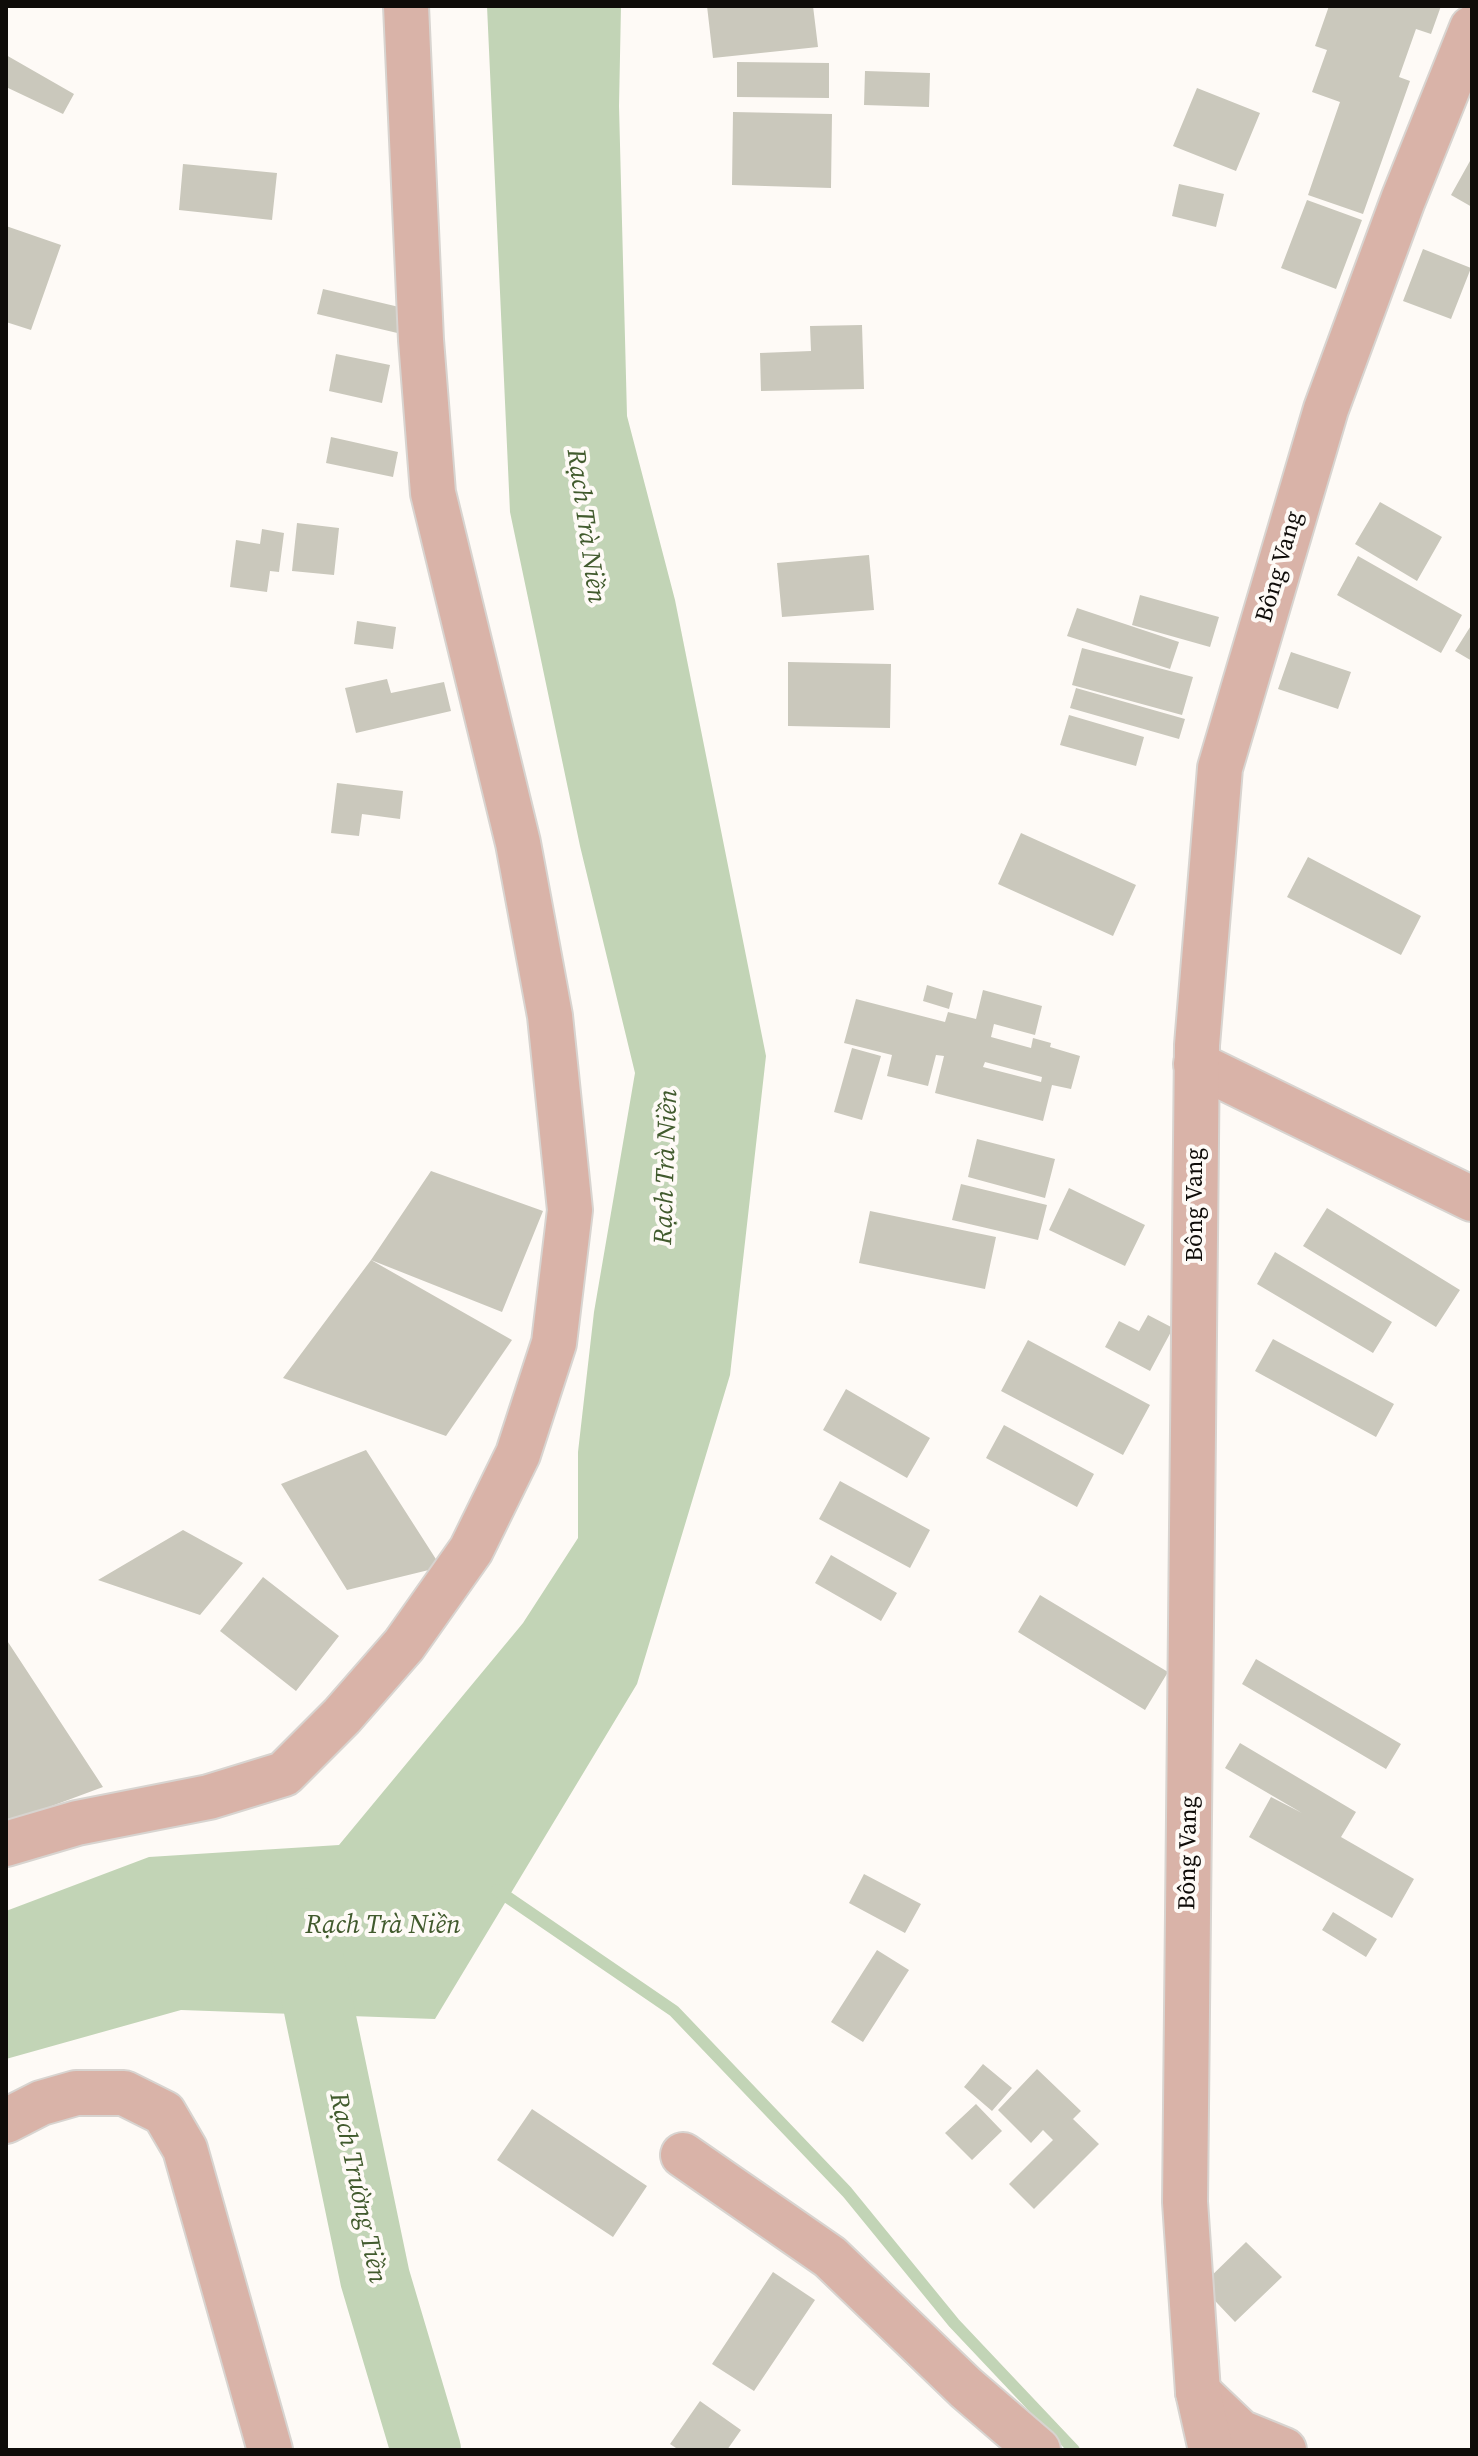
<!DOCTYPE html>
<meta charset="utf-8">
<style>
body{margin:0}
#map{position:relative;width:1478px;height:2456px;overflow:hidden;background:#fefaf6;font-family:"Source Serif 4",serif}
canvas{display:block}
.frame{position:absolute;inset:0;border:8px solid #0f0c09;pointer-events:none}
</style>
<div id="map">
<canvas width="1478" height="2456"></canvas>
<div class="frame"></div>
</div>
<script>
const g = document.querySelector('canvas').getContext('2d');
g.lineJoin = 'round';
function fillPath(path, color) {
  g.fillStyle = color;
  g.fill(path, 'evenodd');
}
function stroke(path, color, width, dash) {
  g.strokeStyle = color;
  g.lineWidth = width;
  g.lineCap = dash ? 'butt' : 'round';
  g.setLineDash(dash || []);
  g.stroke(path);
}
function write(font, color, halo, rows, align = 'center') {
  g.font = font + ' "Source Serif 4",serif';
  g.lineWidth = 8;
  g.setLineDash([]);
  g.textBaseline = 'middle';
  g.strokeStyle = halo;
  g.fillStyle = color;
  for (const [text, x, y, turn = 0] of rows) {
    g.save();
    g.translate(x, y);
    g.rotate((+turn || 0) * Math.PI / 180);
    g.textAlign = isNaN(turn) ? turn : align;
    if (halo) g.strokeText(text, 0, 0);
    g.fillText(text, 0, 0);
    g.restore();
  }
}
fillPath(new Path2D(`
 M487,6H621L619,106L627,416L675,600L766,1056L730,1375L637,1684L435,2019L181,2010L6,2059V1911L149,1857L339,1845L523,1623L578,1538V1452L594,1312L635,1073L580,846L510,512Z`), '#c2d4b6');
stroke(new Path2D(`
 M497,1890L674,2011L847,2192L954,2323L1074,2450`), '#c2d4b6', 12);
stroke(new Path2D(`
 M301,1923L375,2278L426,2450`), '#c2d4b6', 70);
fillPath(new Path2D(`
 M707,6H813L818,47L713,58Z
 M1329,6H1441L1431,34L1416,29L1399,77L1410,81L1363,214L1308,195L1340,102L1312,92L1327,50L1315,46Z
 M6,55L74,94L63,114L6,87Z
 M737,62L829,63V98L737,97Z
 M865,71L930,73L929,107L864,105Z
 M1197,88L1260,113L1236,171L1173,146Z
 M733,112L832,114L831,188L732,185Z
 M1470,161L1472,162V207L1451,195Z
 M183,164L277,173L272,220L179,210Z
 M1179,184L1224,194L1216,227L1172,216Z
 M1307,200L1362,220L1336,289L1281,268Z
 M6,226L61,245L31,330L6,322Z
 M1423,249L1471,268L1451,319L1403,301Z
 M323,289L416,311L410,336L317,314Z
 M862,325L864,389L761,391L760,353L811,351L810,326Z
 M336,354L390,365L382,403L329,391Z
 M331,437L398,452L393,477L326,463Z
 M1380,502L1442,537L1417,581L1355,544Z
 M297,523L339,528L334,575L292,571Z
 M262,529L284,533L279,572L270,571L267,592L230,587L236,540L260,544Z
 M869,555L874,610L782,617L777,563Z
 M1358,556L1462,615L1441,653L1337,595Z
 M1140,595L1219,617L1210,647L1132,625Z
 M1077,608L1179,642L1170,669L1067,636Z
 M357,621L396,627L393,649L354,644Z
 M1472,624V661L1455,651Z
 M1082,648L1193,677L1182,715L1072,685Z
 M1291,652L1351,672L1338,709L1278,689Z
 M788,662L891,664L890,728L788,726Z
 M387,679L391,693L444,682L451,711L356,733L345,688Z
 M1076,688L1185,719L1179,739L1070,708Z
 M1069,715L1144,737L1136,766L1060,745Z
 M337,783L403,791L400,819L362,814L359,836L331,833Z
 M1021,833L1136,885L1113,936L998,884Z
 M1308,857L1421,916L1401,955L1287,897Z
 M927,985L953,993L949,1009L923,1001Z
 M983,990L1042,1006L1035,1035L994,1024L991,1037L1031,1048L1033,1038L1051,1043L1050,1047L1080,1056L1071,1089L1052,1085L1043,1121L935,1093L944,1056L936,1055L928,1086L887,1076L892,1055L844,1043L856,999L945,1022L948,1012L976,1019ZM985,1062L1042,1077L1041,1082L983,1067Z
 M852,1048L881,1056L862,1120L834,1112Z
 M977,1139L1055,1159L1045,1198L968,1177Z
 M431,1171L543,1211L502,1312L371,1260Z
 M961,1184L1047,1205L1038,1240L952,1220Z
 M1069,1188L1145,1225L1125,1266L1049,1230Z
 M1327,1208L1460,1290L1436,1327L1303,1246Z
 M870,1211L996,1237L985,1289L859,1263Z
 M1275,1252L1392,1322L1373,1353L1257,1284Z
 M371,1260L512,1340L446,1436L283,1378Z
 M1148,1315L1173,1328L1150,1371L1105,1347L1119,1321L1139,1331Z
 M1273,1339L1394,1404L1376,1437L1255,1371Z
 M1028,1340L1150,1405L1123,1455L1001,1391Z
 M846,1389L930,1438L907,1478L823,1430Z
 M1004,1425L1094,1474L1077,1507L986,1458Z
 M366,1450L441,1567L347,1590L281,1484Z
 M840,1481L930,1530L910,1568L819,1519Z
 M183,1530L243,1563L200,1615L98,1580Z
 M831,1555L897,1593L881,1621L815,1583Z
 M263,1577L339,1636L296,1691L220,1631Z
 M1040,1595L1168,1672L1145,1710L1018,1632Z
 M6,1639L103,1787L6,1823Z
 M1256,1659L1401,1744L1386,1769L1242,1684Z
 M1240,1743L1356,1812L1341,1837L1414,1879L1392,1918L1249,1837L1271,1797L1302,1813L1225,1768Z
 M864,1874L921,1904L905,1933L849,1903Z
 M1333,1912L1377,1939L1366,1957L1322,1930Z
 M877,1950L909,1970L863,2042L831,2022Z
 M983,2064L1012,2088L992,2111L964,2087Z
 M1037,2069L1081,2111L1073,2119L1099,2144L1034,2209L1009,2184L1053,2140L1043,2130L1031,2143L998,2110Z
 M976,2104L1002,2131L972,2160L945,2133Z
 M532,2109L647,2186L613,2237L497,2160Z
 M1246,2242L1282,2277L1235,2322L1201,2286Z
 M773,2272L815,2300L754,2391L712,2364Z
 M700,2401L741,2430L727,2450H679L670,2444Z`), '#cac8bc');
const minor = new Path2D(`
 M1196,1064L1472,1199
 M6,1844L77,1823L209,1797L284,1774L342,1716L404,1645L471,1550L518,1454L554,1343L570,1210L550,1016L518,843L433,493L421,340L406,6
 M6,2121L41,2103L76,2093H124L164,2113L185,2149L270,2450
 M683,2155L830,2257L966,2388L1038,2450
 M1198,2392L1240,2432L1284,2450`);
const tertiary = new Path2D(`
 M1211,2450L1198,2392L1185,2202L1197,1045L1220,768L1326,409L1403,200L1472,28`);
stroke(minor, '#d8d4d0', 48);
stroke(tertiary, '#d8d4d0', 48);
stroke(minor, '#d9b3a8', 44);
stroke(tertiary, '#d9b3a8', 44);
write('24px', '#0f0c09', '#fefaf6', [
 ["Bông Vang",1280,567,-74],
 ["Bông Vang",1196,1205,-90],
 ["Bông Vang",1189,1853,-89]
]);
write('italic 26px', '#415a2d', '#fefaf6', [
 ["Rạch Trà Niền",585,526,82],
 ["Rạch Trà Niền",667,1167,-88],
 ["Rạch Trà Niền",383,1926],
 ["Rạch Trường Tiền",357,2188,78]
]);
</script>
